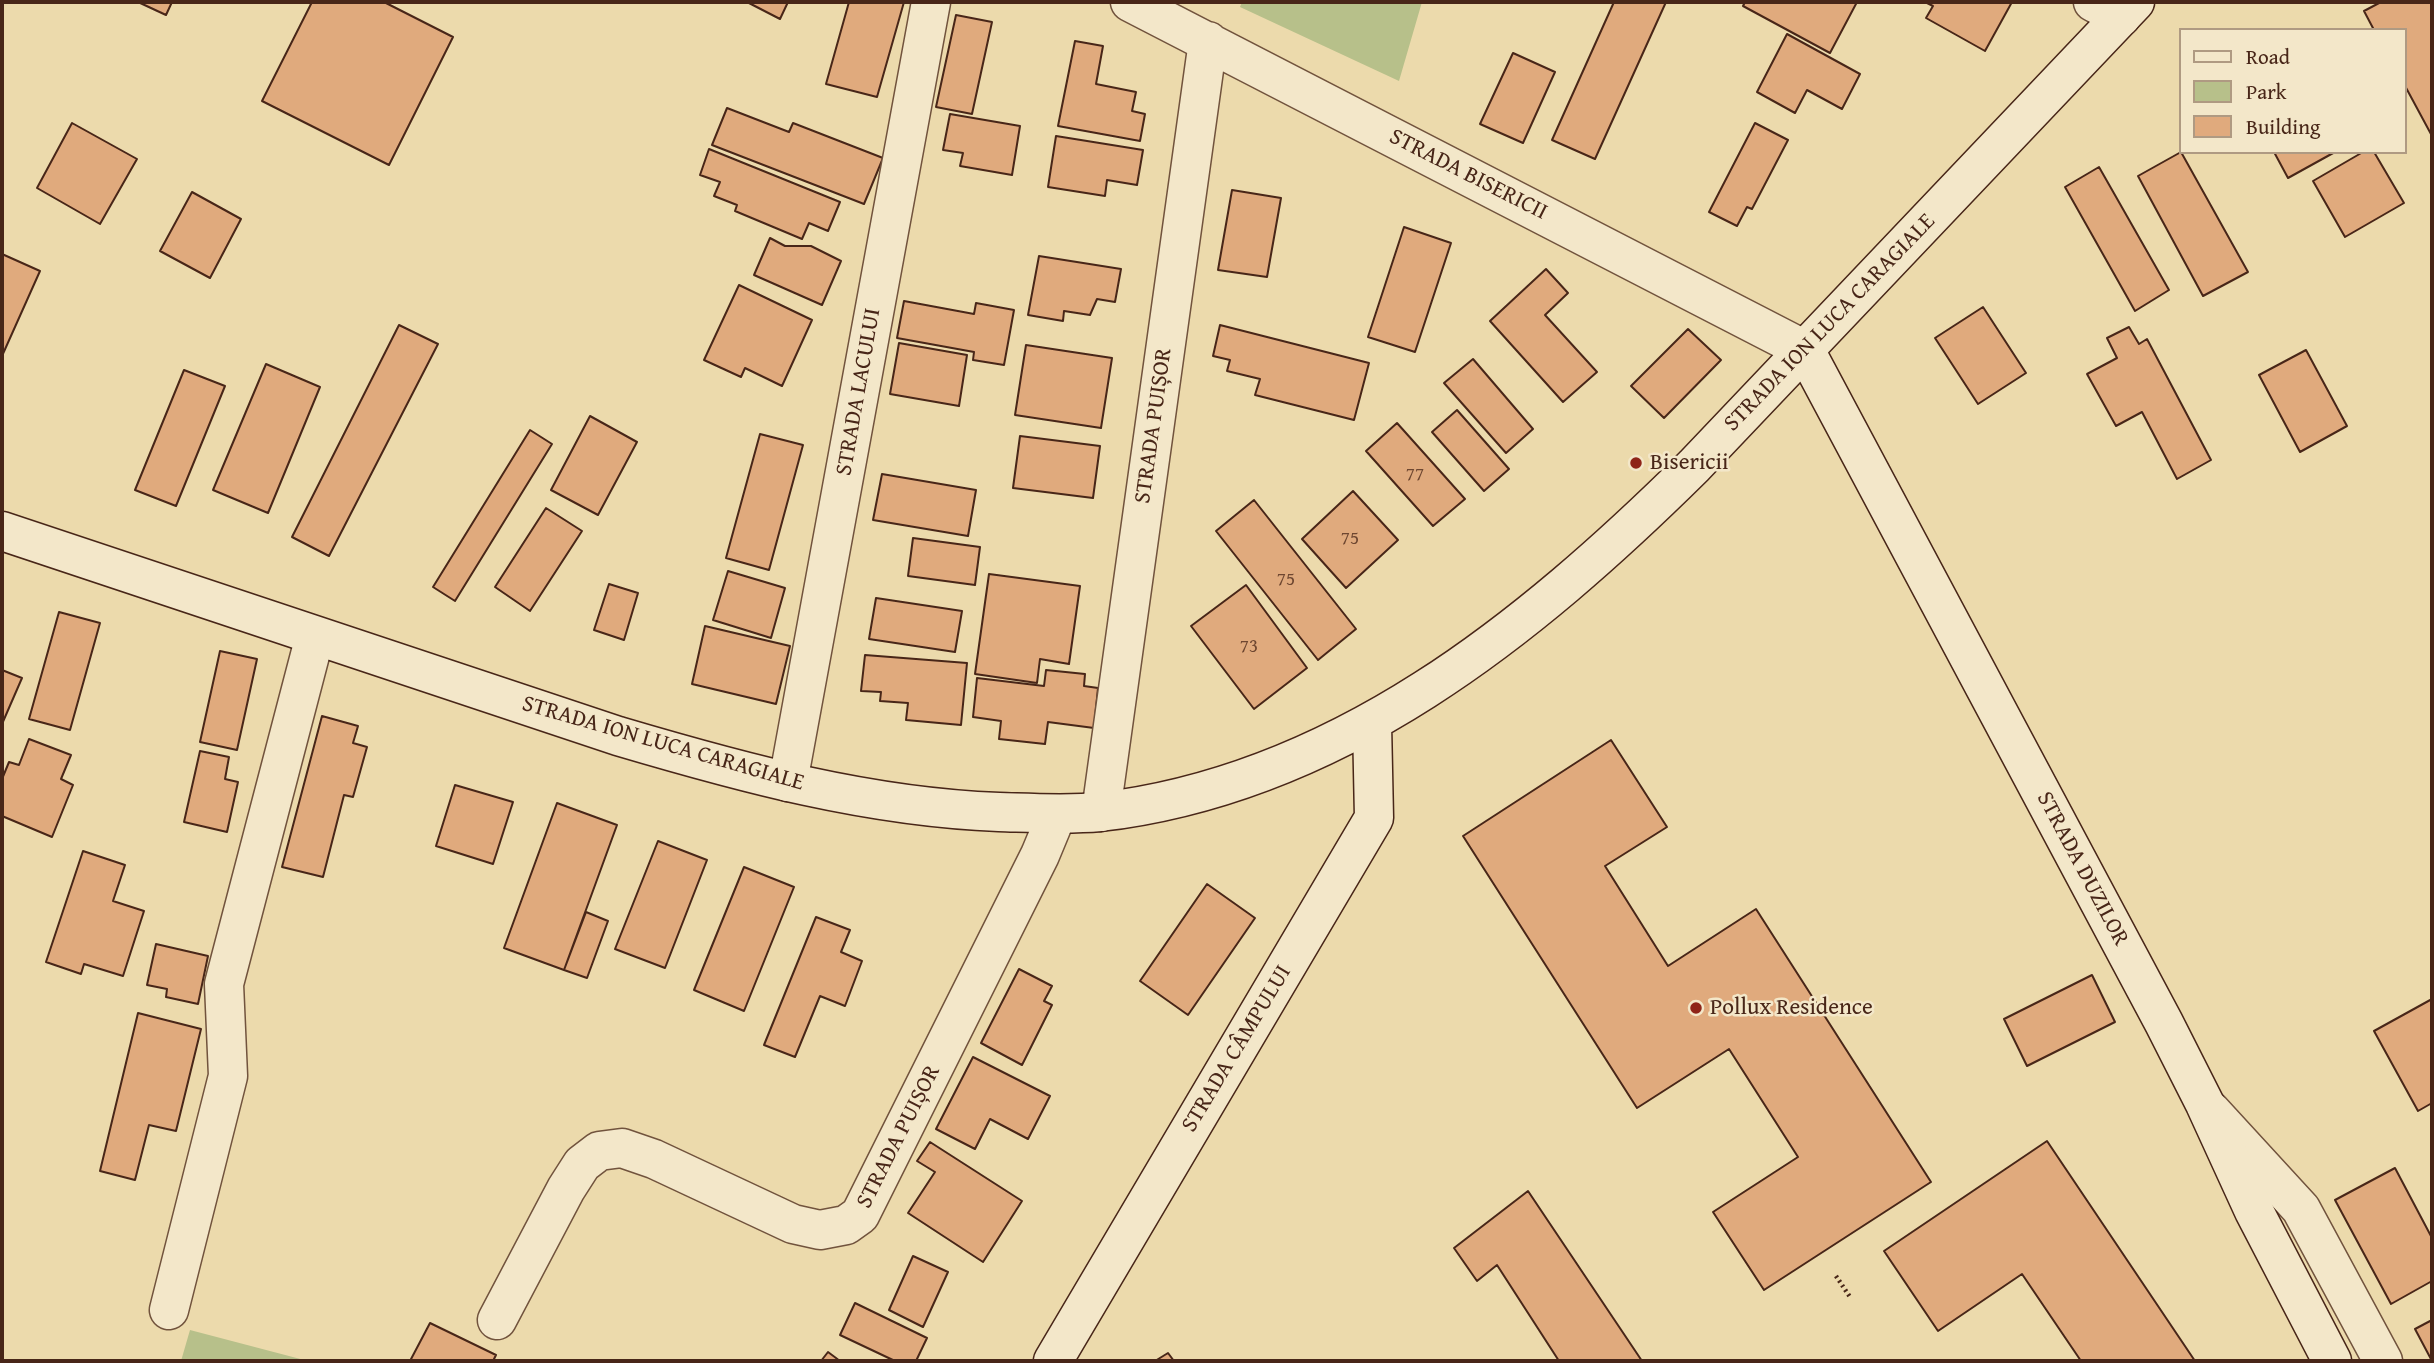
<!DOCTYPE html>
<meta charset="utf-8">
<style>
body{margin:0}
#map{position:relative;width:2434px;height:1363px;overflow:hidden;background:#ecdaac;font-family:"Gentium Book Plus",serif}
canvas{display:block}
.frame{position:absolute;inset:0;border:4px solid #482618;pointer-events:none}
.legend{position:absolute;left:2179px;top:28px;width:228px;height:126px;box-sizing:border-box;background:#f3e7c9;border:2px solid #af9a82;margin:0;padding:9px 12px;list-style:none;font-size:21px;color:#482618}
.legend li{display:flex;align-items:center;gap:14px;height:35px}
.legend b{width:35px;border:2px solid #af9a82}
</style>
<div id="map">
<canvas width="2434" height="1363"></canvas>
<div class="frame"></div>
<ul class="legend">
<li><b style="height:9px;background:#f3e7c9"></b>Road</li>
<li><b style="height:19px;background:#b7c08a"></b>Park</li>
<li><b style="height:19px;background:#e0aa7d"></b>Building</li>
</ul>
</div>
<script>
const g = document.querySelector('canvas').getContext('2d');
g.lineJoin = 'round';
function fillPath(path, color) {
  g.fillStyle = color;
  g.fill(path, 'evenodd');
}
function stroke(path, color, width, dash) {
  g.strokeStyle = color;
  g.lineWidth = width;
  g.lineCap = dash ? 'butt' : 'round';
  g.setLineDash(dash || []);
  g.stroke(path);
}
function write(font, color, halo, rows, align = 'center') {
  g.font = font + ' "Gentium Book Plus",serif';
  g.lineWidth = 5;
  g.setLineDash([]);
  g.textBaseline = 'middle';
  g.strokeStyle = halo;
  g.fillStyle = color;
  for (const [text, x, y, turn = 0] of rows) {
    g.save();
    g.translate(x, y);
    g.rotate((+turn || 0) * Math.PI / 180);
    g.textAlign = isNaN(turn) ? turn : align;
    if (halo) g.strokeText(text, 0, 0);
    g.fillText(text, 0, 0);
    g.restore();
  }
}
fillPath(new Path2D(`
 M1242,2H1422L1399,81L1240,7Z
 M190,1330L308,1361H181Z`), '#b7c08a');
const building = new Path2D(`
 M138,2H172L166,15Z
 M312,2H384L453,37L389,165L262,101Z
 M747,2H788L780,19Z
 M849,2H904L877,97L826,84Z
 M1614,2H1666L1595,159L1552,140Z
 M1745,2H1857L1830,53L1743,6Z
 M1925,2H2012L1985,51L1926,18L1933,6Z
 M2381,2H2432V136L2404,84V30H2374L2364,11Z
 M956,15L992,22L972,114L936,107Z
 M1787,34L1860,74L1842,109L1807,90L1795,113L1757,92Z
 M1075,41L1103,46L1096,84L1136,92L1132,111L1145,114L1140,141L1058,126Z
 M1513,53L1555,72L1523,143L1480,124Z
 M727,108L789,132L793,123L883,158L864,204L712,145Z
 M950,114L1020,126L1012,175L960,166L963,153L943,150Z
 M72,123L137,159L100,224L37,188Z
 M1755,123L1788,140L1752,209L1747,207L1737,226L1709,212Z
 M1056,136L1143,150L1137,185L1107,180L1105,196L1048,187Z
 M709,149L840,202L828,231L809,223L802,239L735,211L737,205L714,196L720,182L700,175Z
 M2181,152L2248,272L2203,296L2138,176Z
 M2274,152H2335L2288,178Z
 M2363,152H2374L2404,203L2345,237L2313,181Z
 M2099,167L2169,290L2135,311L2065,187Z
 M1232,190L1281,198L1267,277L1218,270Z
 M192,192L241,219L210,278L160,251Z
 M1404,227L1451,243L1415,352L1368,337Z
 M770,238L785,246H811L841,261L822,305L754,275Z
 M2,254L40,271L2,356Z
 M1039,256L1121,269L1115,302L1097,299L1090,315L1064,311L1063,321L1028,315Z
 M1546,269L1568,293L1545,315L1597,372L1563,402L1490,321Z
 M739,285L812,320L782,386L745,368L741,377L704,360Z
 M904,301L974,314L976,303L1014,310L1004,365L973,360L974,352L897,338Z
 M1983,307L2026,373L1978,404L1935,338Z
 M399,325L438,344L329,556L292,537Z
 M1220,325L1369,363L1354,420L1255,395L1260,379L1227,371L1230,360L1213,356Z
 M2129,327L2139,344L2147,339L2211,460L2177,479L2142,412L2116,426L2087,374L2117,358L2107,338Z
 M1688,329L1721,360L1664,418L1631,386Z
 M899,343L967,355L959,406L890,394Z
 M1026,345L1112,358L1101,428L1015,415Z
 M2306,350L2347,426L2300,452L2259,375Z
 M1473,359L1533,429L1506,453L1444,383Z
 M266,364L320,387L268,513L213,490Z
 M184,370L225,386L176,506L135,490Z
 M1457,410L1509,469L1484,491L1432,432Z
 M590,416L637,442L598,515L551,490Z
 M1397,423L1465,499L1433,526L1366,451Z
 M530,430L552,444L455,601L433,587Z
 M760,434L803,445L769,570L726,558Z
 M1020,436L1100,446L1093,498L1013,488Z
 M882,474L976,490L968,536L873,520Z
 M1353,491L1398,540L1346,588L1302,539Z
 M1254,500L1356,629L1318,660L1216,531Z
 M546,508L582,531L530,611L495,587Z
 M913,538L980,547L975,585L908,576Z
 M728,571L785,588L771,638L713,620Z
 M989,574L1080,586L1069,664L1040,659L1037,683L975,674Z
 M609,584L638,593L624,640L594,630Z
 M1246,585L1307,668L1254,709L1191,626Z
 M876,598L962,611L955,652L869,639Z
 M59,612L100,623L70,730L29,719Z
 M705,626L790,646L776,704L692,684Z
 M220,651L257,659L237,750L200,742Z
 M865,655L967,663L961,725L906,720L908,703L880,701L881,692L861,691Z
 M2,670L22,678L2,724Z
 M1046,670L1085,674L1084,686L1098,688L1094,728L1048,722L1045,744L999,739L1001,721L973,717L977,678L1044,686Z
 M322,716L358,726L353,743L367,747L353,797L344,795L323,877L282,867Z
 M29,739L71,755L61,779L73,785L52,837L2,816V779L9,762L19,765Z
 M1611,740L1667,827L1605,866L1668,966L1756,909L1931,1182L1764,1290L1713,1212L1798,1157L1729,1049L1637,1108L1463,836Z
 M200,751L229,757L225,779L238,782L227,832L184,822Z
 M455,785L513,802L493,864L436,846Z
 M557,803L617,825L564,970L504,948Z
 M658,841L707,860L665,968L615,949Z
 M83,851L125,865L113,901L144,911L123,976L84,964L81,974L46,962Z
 M744,867L794,887L744,1011L694,990Z
 M1207,884L1255,918L1188,1015L1140,981Z
 M586,912L608,921L587,978L564,970Z
 M816,917L850,930L841,952L862,961L845,1006L820,996L795,1057L764,1045Z
 M156,944L208,956L198,1004L166,997L167,989L147,985Z
 M1019,969L1052,986L1044,1001L1052,1005L1022,1065L981,1043Z
 M2092,975L2115,1022L2027,1066L2004,1019Z
 M2432,999V1103L2418,1111L2374,1031Z
 M138,1013L201,1029L176,1131L149,1125L135,1180L100,1171Z
 M973,1057L1050,1096L1028,1139L990,1119L975,1149L936,1129Z
 M2047,1141L2195,1361H2081L2022,1274L1938,1331L1884,1251Z
 M930,1142L1022,1201L983,1262L908,1213L935,1172L917,1161Z
 M2395,1168L2432,1238V1281L2391,1304L2335,1200Z
 M1528,1191L1642,1361H1559L1497,1265L1477,1281L1454,1248Z
 M913,1256L948,1272L923,1327L889,1310Z
 M855,1303L927,1338L916,1361H895L840,1335Z
 M2432,1320V1361L2415,1329Z
 M430,1323L496,1355L493,1361H410Z
 M828,1352L840,1361H821Z
 M1168,1353L1174,1361H1155Z`);
fillPath(building, '#e0aa7d');
stroke(building, '#482618', 2);
const street = new Path2D(`
 M1130,2L1805,350
 M2093,2L2121,17
 M788,782L931,2
 M1101,812L1208,41
 M2211,1111L2301,1209L2383,1361
 M169,1310L228,1076L224,984L315,636
 M497,1320L566,1189L582,1164L599,1151L622,1148L654,1159L793,1224L820,1230L846,1225L860,1215L1040,855L1057,814`);
const secondary = new Path2D(`
 M1805,350L2164,1023L2205,1104L2254,1211L2332,1361
 M2,531L618,736C743,773 868,807 999,812C1033,813 1067,815 1100,812C1339,784 1529,629 1694,466L2135,2
 M1053,1361L1374,818L1372,723`);
stroke(street, '#71533d', 41);
stroke(secondary, '#482618', 41);
stroke(new Path2D(`
 M1836,1276L1850,1297`), '#482618', 4.5, [2, 3.5]);
stroke(street, '#f3e7c9', 38);
stroke(secondary, '#f3e7c9', 38);
for (const [x, y, r, color] of [
 [1636,463,7,"#8f2418"],
 [1696,1008,7,"#8f2418"]
]) {
  const dot = new Path2D();
  dot.arc(x, y, r, 0, 2 * Math.PI);
  g.fillStyle = color;
  g.fill(dot);
  stroke(dot, '#f3e7c9', 2.5);
}
write('19px', '#6e4731', null, [
 ["77",1415,475],
 ["75",1350,539],
 ["75",1286,580],
 ["73",1249,647]
]);
write('23px', '#482618', '#f3e7c9', [
 ["STRADA BISERICII",1468,175,27],
 ["STRADA ION LUCA CARAGIALE",1830,323,-46],
 ["STRADA LACULUI",859,392,-80],
 ["STRADA PUIȘOR",1154,426,-82],
 ["STRADA ION LUCA CARAGIALE",663,744,16],
 ["STRADA DUZILOR",2082,869,62],
 ["STRADA CÂMPULUI",1237,1049,-59],
 ["STRADA PUIȘOR",899,1137,-63]
]);
write('23px', '#482618', '#f3e7c9', [
 ["Bisericii",1650,463],
 ["Pollux Residence",1710,1008]
], 'left');
</script>
